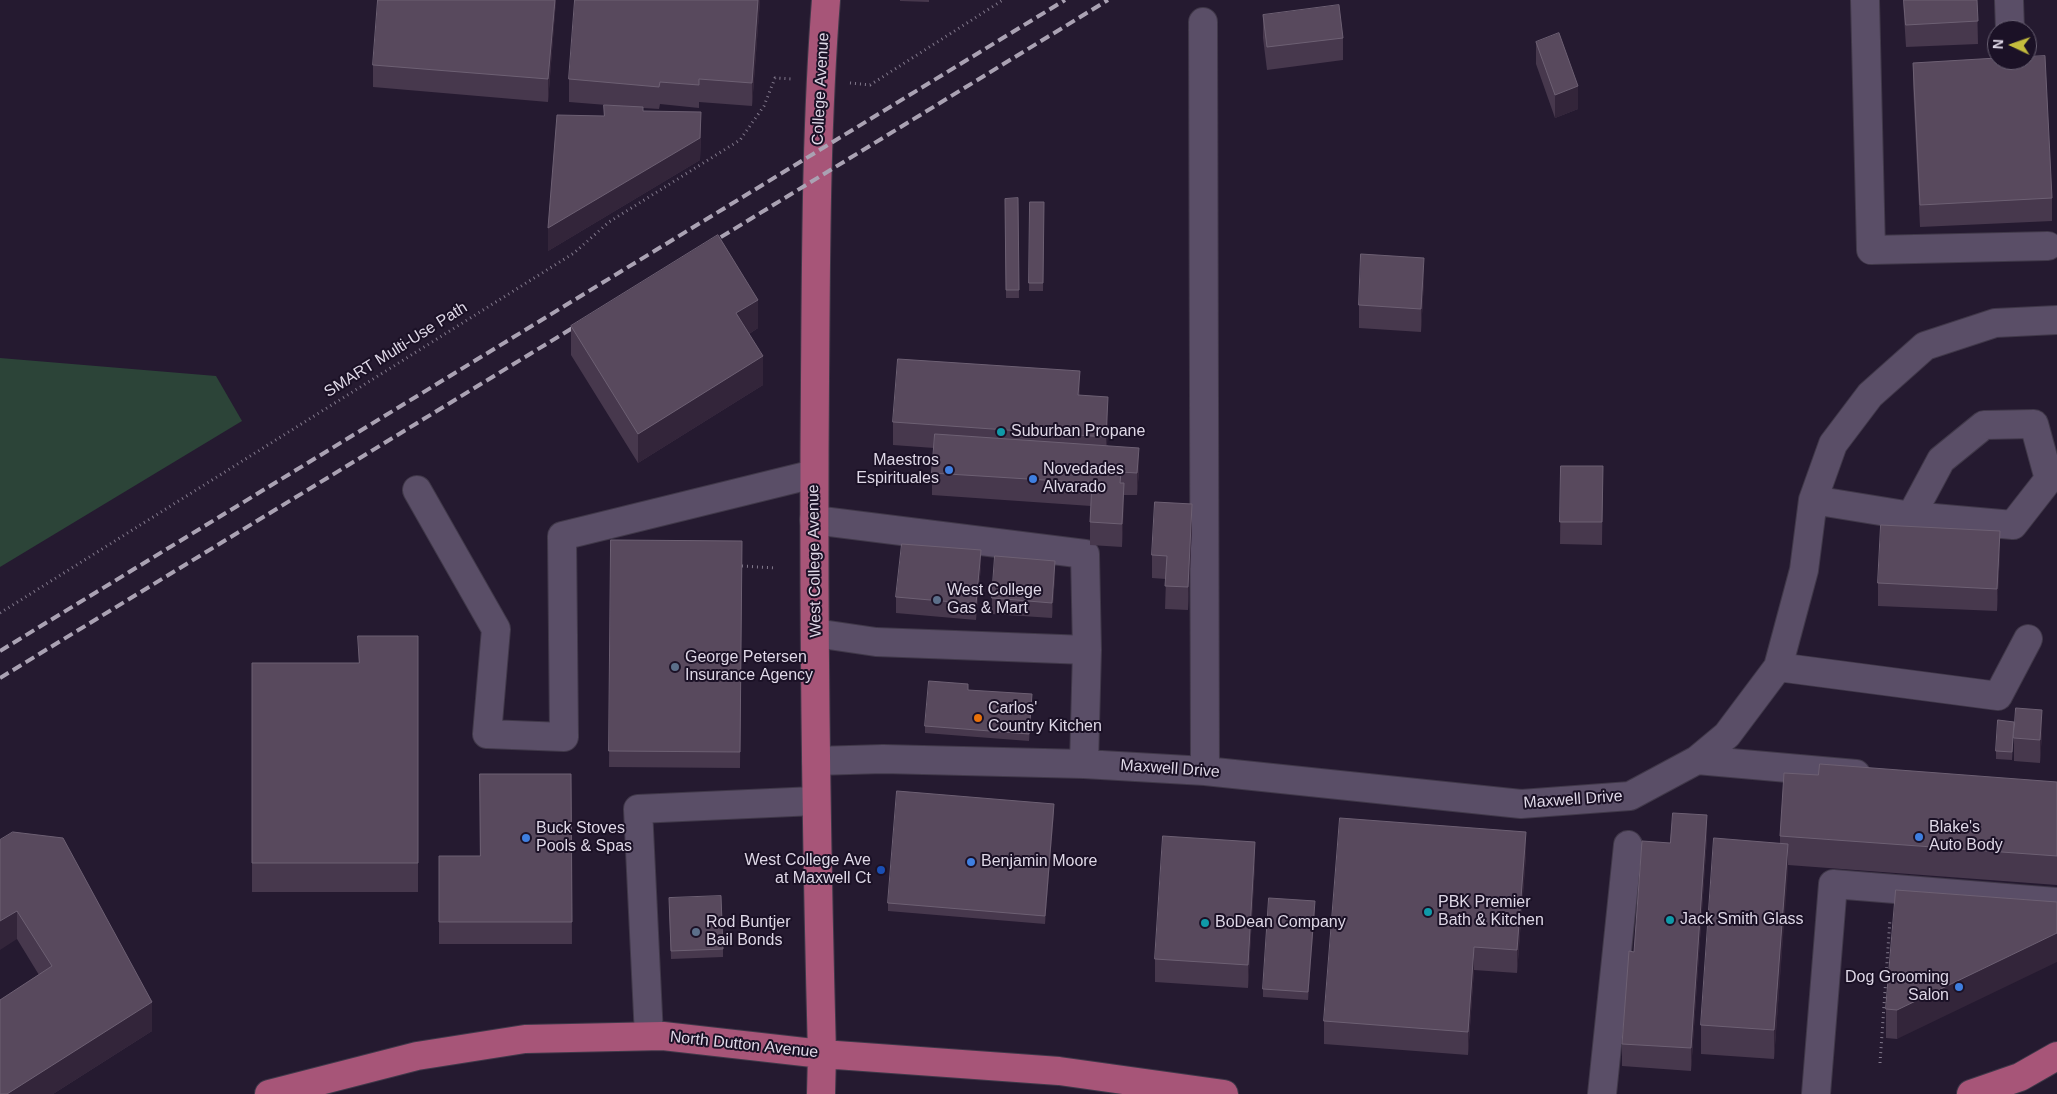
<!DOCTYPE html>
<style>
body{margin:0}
#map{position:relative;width:2057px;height:1094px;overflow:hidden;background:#251a30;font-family:Arial,sans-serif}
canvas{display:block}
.north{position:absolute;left:1987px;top:20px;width:50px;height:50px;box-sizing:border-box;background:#1b1126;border:1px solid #696173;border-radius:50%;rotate:273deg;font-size:14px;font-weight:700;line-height:20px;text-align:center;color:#dfd8e7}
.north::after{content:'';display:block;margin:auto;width:18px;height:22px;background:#c5bc3d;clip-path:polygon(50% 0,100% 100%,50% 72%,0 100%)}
</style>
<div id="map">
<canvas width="2057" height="1094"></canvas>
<div class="north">N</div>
</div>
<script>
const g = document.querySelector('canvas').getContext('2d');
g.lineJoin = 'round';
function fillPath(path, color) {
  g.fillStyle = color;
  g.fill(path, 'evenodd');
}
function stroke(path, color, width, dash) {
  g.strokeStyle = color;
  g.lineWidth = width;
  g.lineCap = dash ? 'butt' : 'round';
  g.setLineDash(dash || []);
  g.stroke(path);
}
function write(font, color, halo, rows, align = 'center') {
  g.font = font + ' Arial,sans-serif';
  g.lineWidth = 4;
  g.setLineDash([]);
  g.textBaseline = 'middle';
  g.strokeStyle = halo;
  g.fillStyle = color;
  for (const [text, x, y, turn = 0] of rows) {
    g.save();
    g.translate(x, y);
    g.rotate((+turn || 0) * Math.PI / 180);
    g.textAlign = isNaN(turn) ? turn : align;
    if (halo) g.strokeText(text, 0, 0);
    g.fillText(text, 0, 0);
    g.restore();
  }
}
fillPath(new Path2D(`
 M0,358L216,376L242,421L0,567Z`), '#2c4438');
const minor = new Path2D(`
 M1865,0L1871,250L2048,246
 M2009,0L2010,30
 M1203,22L1205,771
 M417,490L496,629L487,734L564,737L562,536L814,474
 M1813,500L1911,516L2013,525L2049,479L2034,424L1984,425L1941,460L1911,516
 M814,520L1085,554L1087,650L876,642L815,633
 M1778,667L1998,696L2028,639
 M1697,760L1856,774
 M816,761L883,759L1084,764L1205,771L1521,804L1630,796L1697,760L1727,735L1778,667L1804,570L1813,500L1833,444L1870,395L1925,346L1995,323L2057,320
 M1084,764L1087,650
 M649,1036L638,809L815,801
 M1602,1094L1628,845
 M1816,1094L1833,884L2057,902`);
const major = new Path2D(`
 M269,1094L417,1056L525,1039L663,1036L822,1054L1059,1071L1224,1094
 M821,1094L822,1054C816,830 813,605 815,381C816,254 816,127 826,0
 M1971,1094L2020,1077L2057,1056`);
stroke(minor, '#403849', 30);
stroke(major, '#403849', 30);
stroke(new Path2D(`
 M850,83L870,85L1003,0
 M742,566L775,568
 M0,613L574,253L609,222L740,140L764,106L775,78L792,79
 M1880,1063L1890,919`), '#82798c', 3, [1, 4]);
stroke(minor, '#5a4e67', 28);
stroke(major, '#a75578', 28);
stroke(new Path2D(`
 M708,245L1108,0
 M0,651L1065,0
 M0,678L584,321`), '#aaa2b3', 4, [10, 5]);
fillPath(new Path2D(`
 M556,0L548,102L373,87V65Z
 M760,0L752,106L699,102V108L660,104L659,109L643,108V111L701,134L700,160L548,251L604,116L619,106L569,102V79Z
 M900,0H929V2L900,1Z
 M1903,0H1977L1978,44L1906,47Z
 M1263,15L1343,38V60L1267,70L1263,38Z
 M1536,42L1578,109L1555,118L1536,64Z
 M1913,63L2052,198V221L1920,227L1913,85Z
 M1018,198L1019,298H1006L1005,199Z
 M1030,202H1044L1043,291H1029Z
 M1424,280L1421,332L1359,328V305Z
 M571,326L758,328L749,334L763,385L638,463L571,355Z
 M1080,395L1108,419L1107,445L1139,470L1137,495H1124L1122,547L1090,545V522L1091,506L932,495V473L934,448L893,445V422Z
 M1561,466H1603L1602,545L1560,544Z
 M1192,527L1188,610L1165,609L1166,579L1152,578V555Z
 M611,540L742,541L740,768L609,767Z
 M2000,553L1997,611L1878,606V583Z
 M981,566L976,620L896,613V597Z
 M1055,576L1052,618L992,614V598Z
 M418,636V892H252V663H358Z
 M1032,702L1029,741L925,733V726Z
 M2014,730L2012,760L1996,759V751Z
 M2042,732L2040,763L2014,761V738Z
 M571,774L572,944H439V856H480Z
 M1818,775L2057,782V885L1788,865L1774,1059L1701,1054V1025L1780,843V836Z
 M1054,812L1045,924L888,911V903Z
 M1707,837L1691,1071L1622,1066V1044L1634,952L1670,843Z
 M0,840L152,1031L53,1094H0L39,975L17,939Z
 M1526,855L1517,973L1474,970L1468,1055L1324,1044V1021Z
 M1255,864L1248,988L1155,982V959Z
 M2057,902L1897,1039L1886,1038V1009Z
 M669,906L723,949V957L671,959Z
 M1315,909L1308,1000L1263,997V989Z`), '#47384d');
fillPath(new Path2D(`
 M555,0H556L548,102V79Z
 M758,0H760L752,106V83Z
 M1578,86V109L1555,118V95Z
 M701,112V134L700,160L548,251V228Z
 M1424,258V280L1421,332V309Z
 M758,300V328L736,342V313Z
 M763,356V385L638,463V434Z
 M1080,371V394L1078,417V395Z
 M1108,397V419L1106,459V437Z
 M1139,448V470L1137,495V473Z
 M1124,483V506L1122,547V524Z
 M1192,504V527L1188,610V587Z
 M2000,531V553L1997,611V589Z
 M981,550V566L976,620V604Z
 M1055,561V576L1052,618V603Z
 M1032,694V702L1029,741V734Z
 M2042,710V732L2040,763V740Z
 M1054,804V812L1045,924V916Z
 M1707,815V837L1691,1071V1048Z
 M1526,832V855L1517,973V950Z
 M1255,842V864L1248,988V965Z
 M1788,844V872L1774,1059V1030Z
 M1315,901V909L1308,1000V992Z
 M17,911V939L0,950V921Z
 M2057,933V962L1897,1039V1010Z
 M1474,947V970L1468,1055V1032Z
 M152,1002V1031L53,1094H7Z`), '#33253a');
const building = new Path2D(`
 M378,0H555L548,79L373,65Z
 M575,0H758L752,83L699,79V85L660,82L659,87L569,79Z
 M1904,0H1977L1978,21L1906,25Z
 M1339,5L1343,38L1267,47L1263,15Z
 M1559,33L1578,86L1555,95L1536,42Z
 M2045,56L2052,198L1920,205L1913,63L1997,58V60H2027V57Z
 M604,105L643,107V111L701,112L700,138L548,228L557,115L604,116Z
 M1018,198L1019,290H1006L1005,199Z
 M1030,202H1044L1043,283H1029Z
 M718,235L758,300L736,313L763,356L638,434L571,326Z
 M1361,254L1424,258L1421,309L1359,305Z
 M898,359L1080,371L1078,395L1108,397L1106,437L893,422Z
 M935,434L1139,448L1137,473L1121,472L1120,483H1124L1122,524L1090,522L1092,483L932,473Z
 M1561,466H1603L1602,522H1560Z
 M1155,502L1192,504L1188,587L1165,586L1167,556L1152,555Z
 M1881,525L2000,531L1997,589L1878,583Z
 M611,540L742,541L740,752L609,751Z
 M902,544L981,550L976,604L896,597Z
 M995,556L1055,561L1052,603L992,598Z
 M358,636H418V863H252V663H359Z
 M929,681L968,684V690L1032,694L1029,734L925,726Z
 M2016,708L2042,710L2040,740L2014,738Z
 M1998,720L2014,722L2012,752L1996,751Z
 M1820,764L2057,782V856L1780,836L1784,773L1818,775Z
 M480,774H571L572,922H439V856H480Z
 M897,791L1054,804L1045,916L888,903Z
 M1673,813L1707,815L1691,1048L1622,1044L1629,951L1634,952L1642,841L1670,843Z
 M1340,818L1526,832L1517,950L1474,947L1468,1032L1324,1021Z
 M13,832L63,838L152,1002L7,1094H0V1000L52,966L17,911L0,921V840Z
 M1163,836L1255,842L1248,965L1155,959Z
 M1714,838L1788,844L1774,1030L1701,1025Z
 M1896,890L2057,902V933L1897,1010L1886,1009Z
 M721,896L723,949L671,951L669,898Z
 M1269,898L1315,901L1308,992L1263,989Z`);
fillPath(building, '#58495d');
stroke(building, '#6d6073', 1);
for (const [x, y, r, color] of [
 [1001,432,5,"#0f9aa8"],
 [949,470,5,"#3f7fe0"],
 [1033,479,5,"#3f7fe0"],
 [937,600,5,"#5c6f8a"],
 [675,667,5,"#5c6f8a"],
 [978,718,5,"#e8710a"],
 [1919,837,5,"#3f7fe0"],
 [526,838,5,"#3f7fe0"],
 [971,862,5,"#3f7fe0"],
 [881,870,5,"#1a4fb4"],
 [1428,912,5,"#0f9aa8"],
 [1670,920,5,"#0f9aa8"],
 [1205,923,5,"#0f9aa8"],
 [696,932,5,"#5c6f8a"],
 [1959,987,5,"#3f7fe0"]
]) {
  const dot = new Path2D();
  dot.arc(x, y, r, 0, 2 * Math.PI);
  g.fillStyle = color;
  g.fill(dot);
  stroke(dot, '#1b1126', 2);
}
write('16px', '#dfd8e7', '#1b1126', [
 ["College Avenue",821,89,-87],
 ["SMART Multi-Use Path",396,350,-32],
 ["West College Avenue",815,561,-91],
 ["Maxwell Drive",1170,769,4],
 ["Maxwell Drive",1573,800,-4],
 ["North Dutton Avenue",744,1045,6]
]);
write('16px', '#dfd8e7', '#1b1126', [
 ["Suburban Propane",1011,432],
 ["Maestros",939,461,"right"],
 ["Espirituales",939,479,"right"],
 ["Novedades",1043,470],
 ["Alvarado",1043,488],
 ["West College",947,591],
 ["Gas & Mart",947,609],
 ["George Petersen",685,658],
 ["Insurance Agency",685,676],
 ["Carlos'",988,709],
 ["Country Kitchen",988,727],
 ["Blake's",1929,828],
 ["Auto Body",1929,846],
 ["Buck Stoves",536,829],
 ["Pools & Spas",536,847],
 ["West College Ave",871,861,"right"],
 ["at Maxwell Ct",871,879,"right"],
 ["Benjamin Moore",981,862],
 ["PBK Premier",1438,903],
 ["Bath & Kitchen",1438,921],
 ["Jack Smith Glass",1680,920],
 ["Rod Buntjer",706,923],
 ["Bail Bonds",706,941],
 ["BoDean Company",1215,923],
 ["Dog Grooming",1949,978,"right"],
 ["Salon",1949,996,"right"]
], 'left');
</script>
